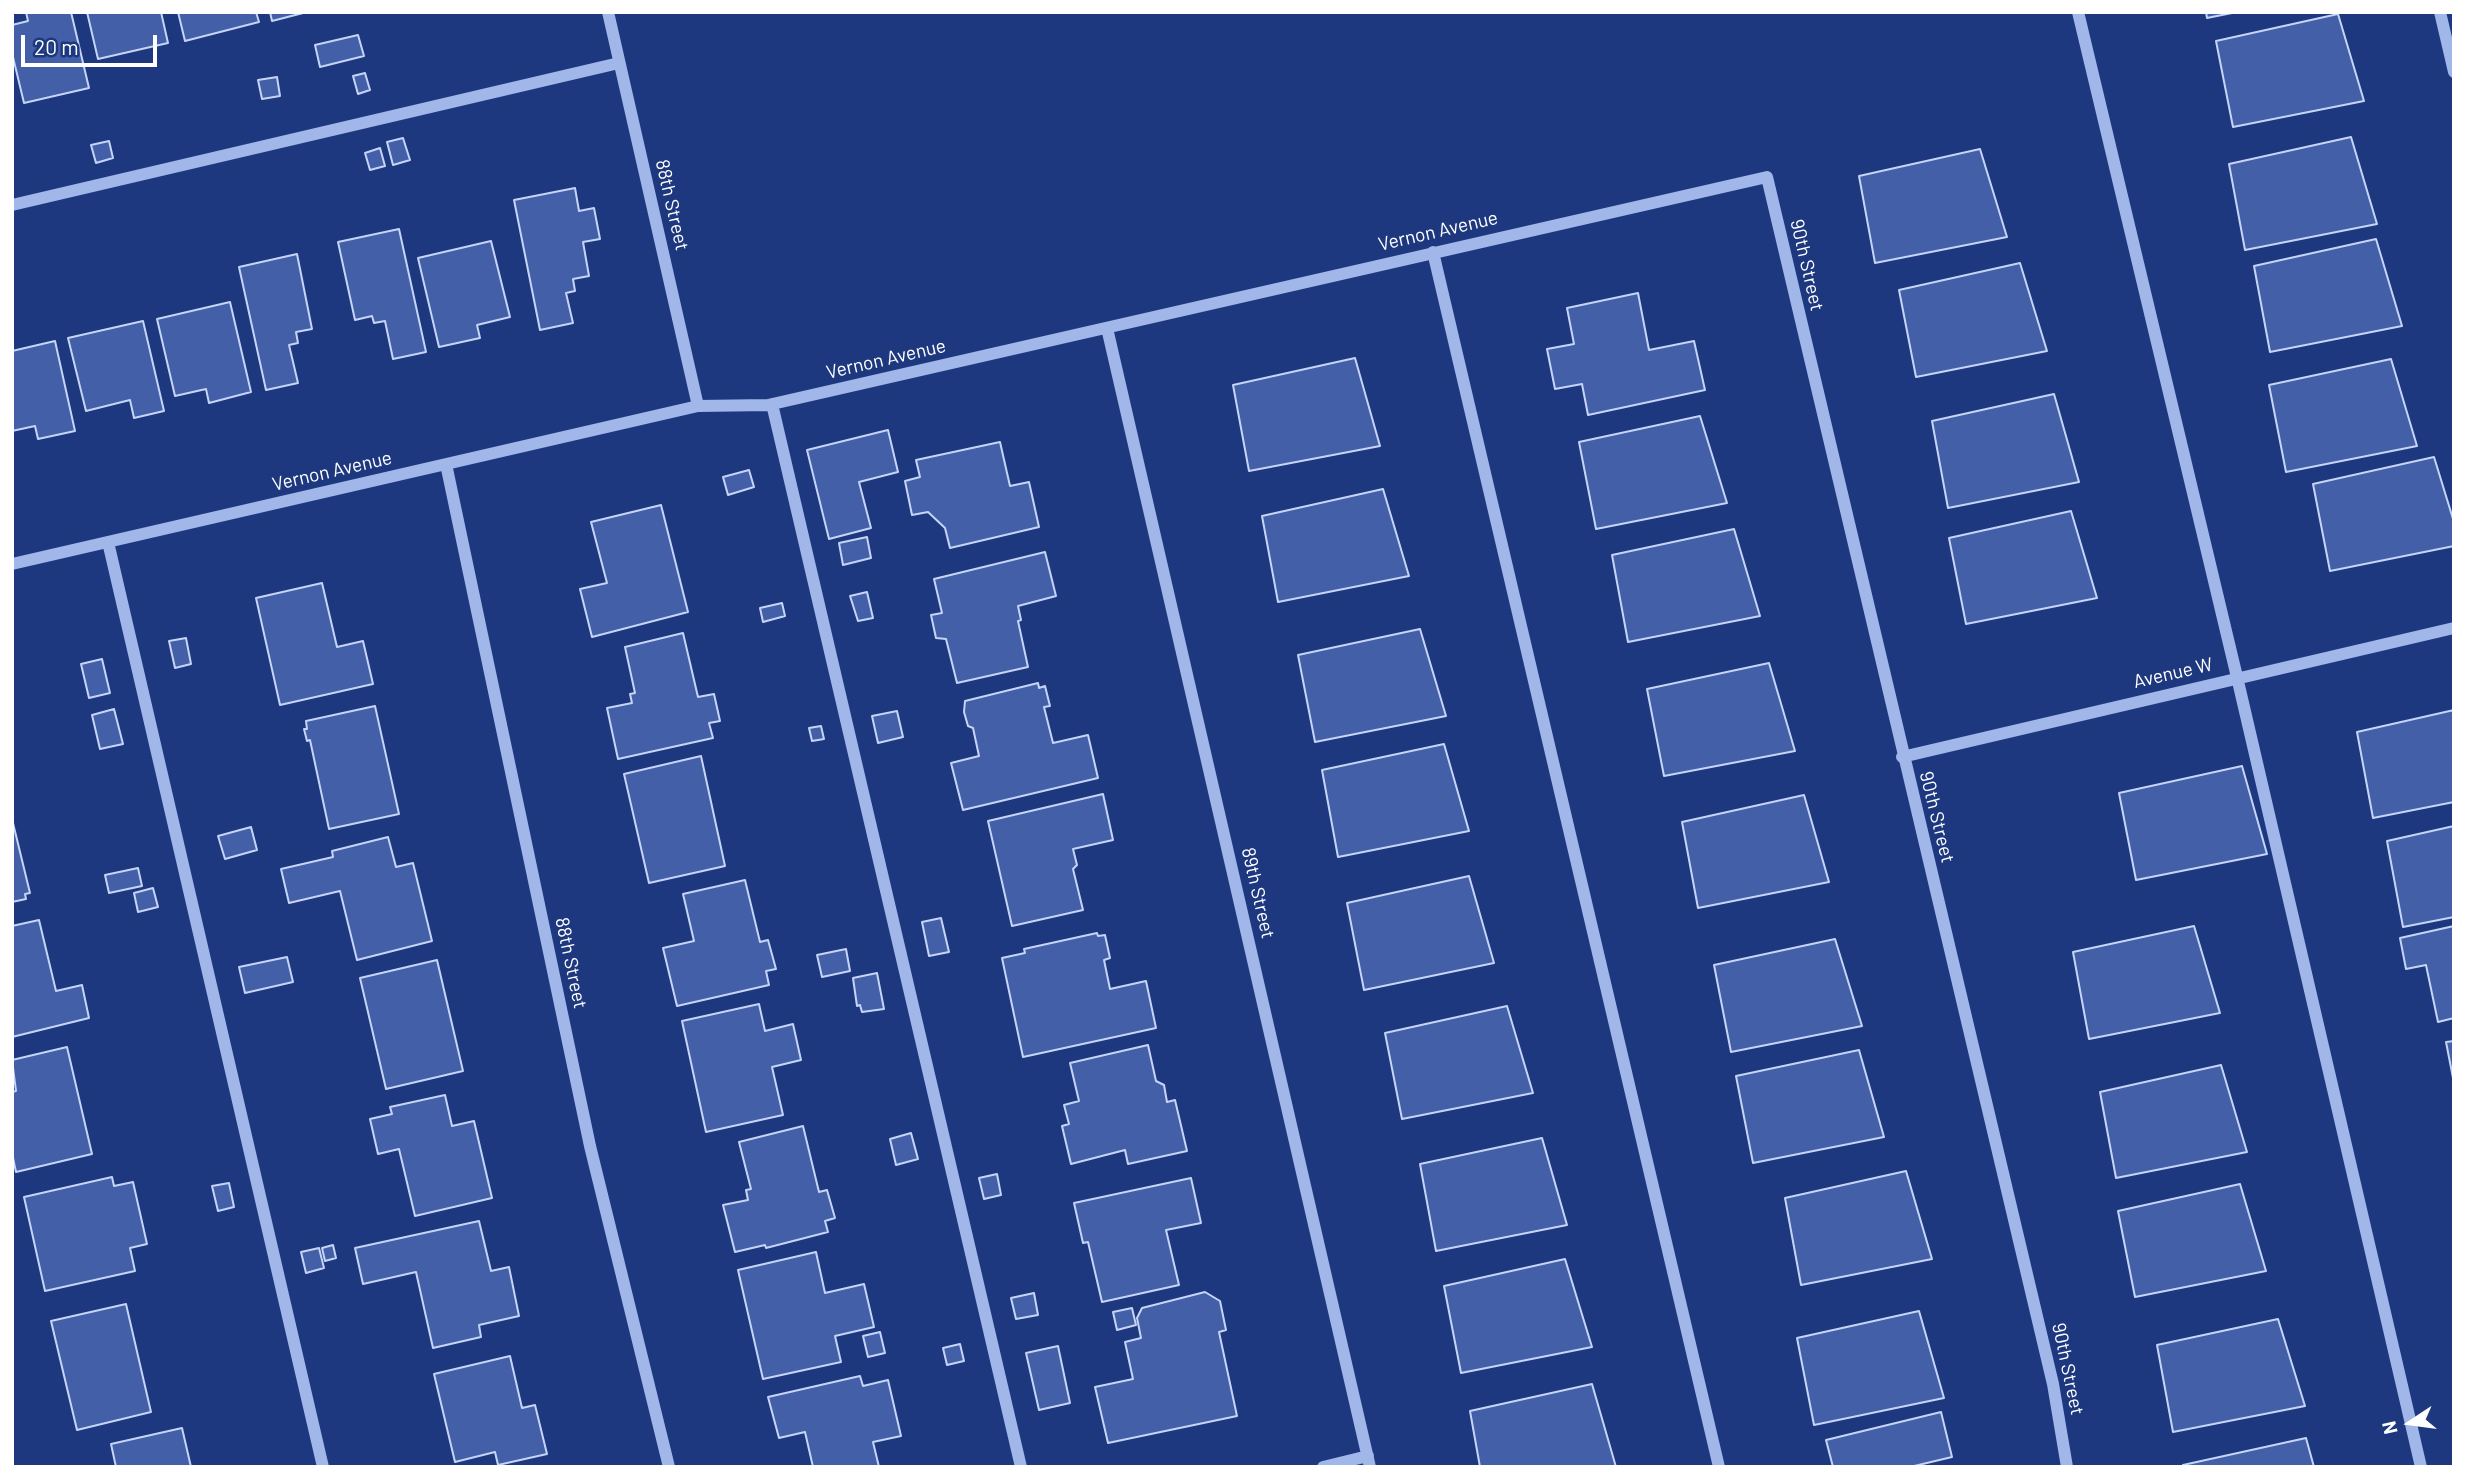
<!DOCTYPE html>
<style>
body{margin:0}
#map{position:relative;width:2466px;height:1479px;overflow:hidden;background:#1d387f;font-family:Barlow,sans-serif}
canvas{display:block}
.frame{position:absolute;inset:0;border:14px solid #fff;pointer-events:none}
.north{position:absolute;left:2375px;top:1388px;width:70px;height:70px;-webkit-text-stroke:5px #1d387f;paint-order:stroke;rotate:257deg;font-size:19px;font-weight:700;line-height:28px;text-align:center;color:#fff}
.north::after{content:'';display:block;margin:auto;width:24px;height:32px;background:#fff;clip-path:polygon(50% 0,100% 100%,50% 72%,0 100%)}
.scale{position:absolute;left:21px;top:35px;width:136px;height:32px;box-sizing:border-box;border:4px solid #fff;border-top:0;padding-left:9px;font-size:21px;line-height:24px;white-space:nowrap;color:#fff;-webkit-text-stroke:5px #1d387f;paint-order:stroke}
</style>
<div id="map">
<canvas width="2466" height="1479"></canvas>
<div class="frame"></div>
<div class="north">N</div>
<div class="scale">20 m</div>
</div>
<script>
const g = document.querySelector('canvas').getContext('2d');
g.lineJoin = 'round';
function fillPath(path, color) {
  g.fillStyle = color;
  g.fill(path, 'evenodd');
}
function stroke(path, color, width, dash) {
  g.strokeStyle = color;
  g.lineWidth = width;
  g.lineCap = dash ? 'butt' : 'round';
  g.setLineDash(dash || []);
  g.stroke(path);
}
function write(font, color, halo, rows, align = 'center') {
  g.font = font + ' Barlow,sans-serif';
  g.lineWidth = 7;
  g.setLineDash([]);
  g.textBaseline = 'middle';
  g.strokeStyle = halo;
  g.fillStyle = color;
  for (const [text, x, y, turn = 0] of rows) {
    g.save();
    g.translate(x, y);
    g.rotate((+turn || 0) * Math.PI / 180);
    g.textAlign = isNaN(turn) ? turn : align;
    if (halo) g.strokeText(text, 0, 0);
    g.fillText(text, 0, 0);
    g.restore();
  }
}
const building = new Path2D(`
 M26,12H71L89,88L24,103L12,53V25L28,21Z
 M87,12H161L168,43L98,59Z
 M178,12H256L259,22L185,41Z
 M270,12H307L272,21Z
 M2206,12H2237L2207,18Z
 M2338,14L2364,101L2233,127L2216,41Z
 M358,35L364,56L320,67L315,45Z
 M365,73L370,90L358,94L353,76Z
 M277,77L280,96L262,99L258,80Z
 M2351,137L2377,224L2245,250L2229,164Z
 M403,138L410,160L393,165L387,142Z
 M109,141L113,158L96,163L91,145Z
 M380,148L385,166L370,170L365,153Z
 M1980,149L2007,237L1875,263L1859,176Z
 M575,188L579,211L594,208L600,239L583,242L589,276L573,279L575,291L566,293L573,323L540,330L514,200Z
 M399,229L426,352L393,359L385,321L374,323L372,316L355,320L338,242Z
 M2376,239L2402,326L2270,352L2254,266Z
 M491,241L510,317L477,325L480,338L439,347L418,258Z
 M297,254L312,329L296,332L298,343L289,345L298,383L266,390L239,267Z
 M2020,263L2047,351L1916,377L1899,290Z
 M1638,293L1649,350L1694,341L1705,390L1588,415L1582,384L1555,389L1547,349L1574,344L1567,308Z
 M230,302L251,392L209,403L206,389L175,396L157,319Z
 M143,321L164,411L134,418L130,400L86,411L68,338Z
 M55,341L75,431L38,439L35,426L12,431V351Z
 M1355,358L1380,446L1249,471L1233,385Z
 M2391,359L2417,446L2286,472L2269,385Z
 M2054,394L2079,482L1948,508L1932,421Z
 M1700,416L1727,503L1596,529L1579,442Z
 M888,430L898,472L859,482L871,528L829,539L807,450Z
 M1000,442L1010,486L1029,482L1039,527L950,548L945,528L928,512L912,515L905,481L920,477L916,460Z
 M2434,457L2454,522V546L2330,571L2313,484Z
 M749,470L754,487L728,495L723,477Z
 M1383,489L1409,576L1278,602L1262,516Z
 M661,505L688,612L592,637L580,589L607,583L591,522Z
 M2071,511L2097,598L1966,624L1949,538Z
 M1734,529L1760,616L1628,642L1612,555Z
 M867,537L871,558L843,565L839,543Z
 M1045,552L1056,596L1018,606L1021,620L1018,621L1028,667L957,683L946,639L936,638L931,615L942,613L934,579Z
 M322,583L337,647L363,641L373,684L280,705L256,598Z
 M867,592L873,618L858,621L850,596Z
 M782,603L785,616L763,622L760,608Z
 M1420,629L1446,716L1315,742L1298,655Z
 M683,633L698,697L714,694L720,721L709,723L713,738L618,759L607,708L632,703L630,694L635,693L625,647Z
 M186,638L191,664L175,668L169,641Z
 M102,659L110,693L89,698L81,664Z
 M1769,663L1795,751L1664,776L1647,689Z
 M1038,683L1039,688L1045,686L1050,706L1044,707L1053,743L1088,735L1098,778L963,810L951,763L979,756L973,728L968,726L964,712L965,701Z
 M375,706L399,814L329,829L310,740L307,741L304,729H307L306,721Z
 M114,709L123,744L100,749L92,715Z
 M2454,710V802L2373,818L2357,732Z
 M897,711L903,737L878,743L872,716Z
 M821,726L824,739L812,741L809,728Z
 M1444,744L1469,831L1338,857L1322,770Z
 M701,756L725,866L649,883L624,774Z
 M2242,766L2267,854L2136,880L2119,793Z
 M1103,794L1113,840L1073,849L1077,865L1073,869L1083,910L1012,926L988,821Z
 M1804,795L1829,882L1698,908L1682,822Z
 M12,819L30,893L25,894L26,899L12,902Z
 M2454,826V917L2403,927L2387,841Z
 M251,827L257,850L225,859L218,836Z
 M388,837L396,867L413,863L432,941L357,960L340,891L289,903L281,869L333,857L332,851Z
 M138,868L142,886L109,893L105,875Z
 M1469,876L1494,963L1364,990L1347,903Z
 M745,880L760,942L768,940L776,969L766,971L769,985L677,1006L663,948L694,941L683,894Z
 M153,888L158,907L138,912L134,893Z
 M941,918L949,952L929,956L922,922Z
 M39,920L56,991L82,985L89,1018L12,1037V926Z
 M2194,926L2220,1013L2089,1039L2073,952Z
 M2454,926V1018L2438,1022L2426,965L2406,969L2400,938Z
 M1097,933L1098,936L1105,935L1110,958L1104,960L1110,989L1146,981L1156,1028L1023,1057L1002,958L1025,953L1024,949Z
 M1835,939L1862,1026L1731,1052L1714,965Z
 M846,949L850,971L822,977L817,955Z
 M287,957L293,982L245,993L239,967Z
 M437,960L463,1071L386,1089L360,978Z
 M877,973L884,1009L862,1012L860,1005L857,1006L853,978Z
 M759,1004L765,1031L793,1024L801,1060L772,1067L783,1115L706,1132L682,1021Z
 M1507,1006L1533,1093L1402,1119L1385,1033Z
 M2454,1041V1083L2446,1042Z
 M1148,1045L1156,1081L1164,1085L1167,1102L1175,1100L1187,1151L1128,1164L1125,1150L1071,1164L1062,1126L1069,1124L1064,1105L1079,1101L1070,1063Z
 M67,1047L92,1154L16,1172L12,1153V1092L16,1091L12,1060Z
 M1859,1050L1884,1137L1753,1163L1736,1076Z
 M2221,1065L2247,1152L2116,1178L2100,1092Z
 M445,1095L452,1126L474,1121L492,1198L415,1216L399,1149L378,1154L370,1119L392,1114L390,1107Z
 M803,1126L819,1192L827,1190L835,1218L825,1221L828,1232L766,1248L765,1245L735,1252L723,1205L748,1200L746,1190L751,1189L739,1142Z
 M911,1133L918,1159L896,1165L890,1139Z
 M1542,1138L1567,1225L1436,1251L1420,1164Z
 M1906,1171L1932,1259L1801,1285L1785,1198Z
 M997,1174L1001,1195L984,1199L979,1178Z
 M112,1177L114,1186L133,1182L147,1244L130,1248L135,1271L45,1291L24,1197Z
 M1191,1178L1201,1223L1166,1230L1179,1285L1102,1302L1088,1242L1083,1243L1074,1203Z
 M229,1183L234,1207L218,1211L212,1186Z
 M2240,1184L2266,1271L2135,1297L2118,1211Z
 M479,1221L491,1271L509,1267L519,1316L479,1325L481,1337L433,1348L416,1272L363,1284L355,1248Z
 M333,1245L336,1258L325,1261L322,1248Z
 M319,1248L324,1268L306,1273L301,1252Z
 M816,1252L825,1293L864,1284L874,1327L835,1336L841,1362L763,1379L738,1270Z
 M1565,1259L1592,1347L1461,1373L1444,1286Z
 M1205,1292L1220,1301L1226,1330L1219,1332L1237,1416L1108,1443L1095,1387L1133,1379L1125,1342L1141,1338L1137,1318L1142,1308Z
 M1034,1293L1038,1315L1016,1319L1011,1298Z
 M126,1304L151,1412L77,1430L51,1321Z
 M1132,1308L1136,1325L1117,1330L1113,1312Z
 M1919,1311L1944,1398L1814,1425L1797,1338Z
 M2278,1319L2305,1406L2173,1432L2157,1345Z
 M880,1332L885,1353L868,1357L863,1336Z
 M960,1344L964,1361L947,1365L943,1348Z
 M1058,1346L1070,1403L1039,1410L1026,1353Z
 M510,1356L522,1408L535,1405L547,1454L498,1465L495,1452L455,1462L434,1374Z
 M860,1376L863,1386L888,1380L901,1436L873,1442L879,1467H813L805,1432L779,1438L768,1397Z
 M1592,1384L1616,1467H1480L1470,1411Z
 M1941,1412L1952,1457L1910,1467H1833L1826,1440Z
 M182,1428L191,1467H116L111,1444Z
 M2306,1438L2314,1467H2184L2183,1465Z`);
fillPath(building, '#425fa7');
stroke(building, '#c5d4f7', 2);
stroke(new Path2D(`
 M608,12L698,406
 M2078,12L2237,677L2421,1467
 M2440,12L2454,72
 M12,205L619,63
 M1433,252L1719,1467
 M1107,328L1370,1467
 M772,404L1021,1467
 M446,464L590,1146L669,1467
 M108,542L323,1467
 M12,564L698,406L768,405L1767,177L2053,1384L2067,1467
 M1902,757L2454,628
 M1323,1467L1368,1456`), '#a1b6e9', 12);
write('19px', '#fff', '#1d387f', [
 ["88th Street",672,205,77],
 ["Vernon Avenue",1438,231,-13],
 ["90th Street",1807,265,77],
 ["Vernon Avenue",886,359,-13],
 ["Vernon Avenue",332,471,-13],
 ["Avenue W",2173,673,-13],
 ["90th Street",1937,817,76],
 ["89th Street",1258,893,77],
 ["88th Street",571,963,78],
 ["90th Street",2068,1369,78]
]);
</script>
